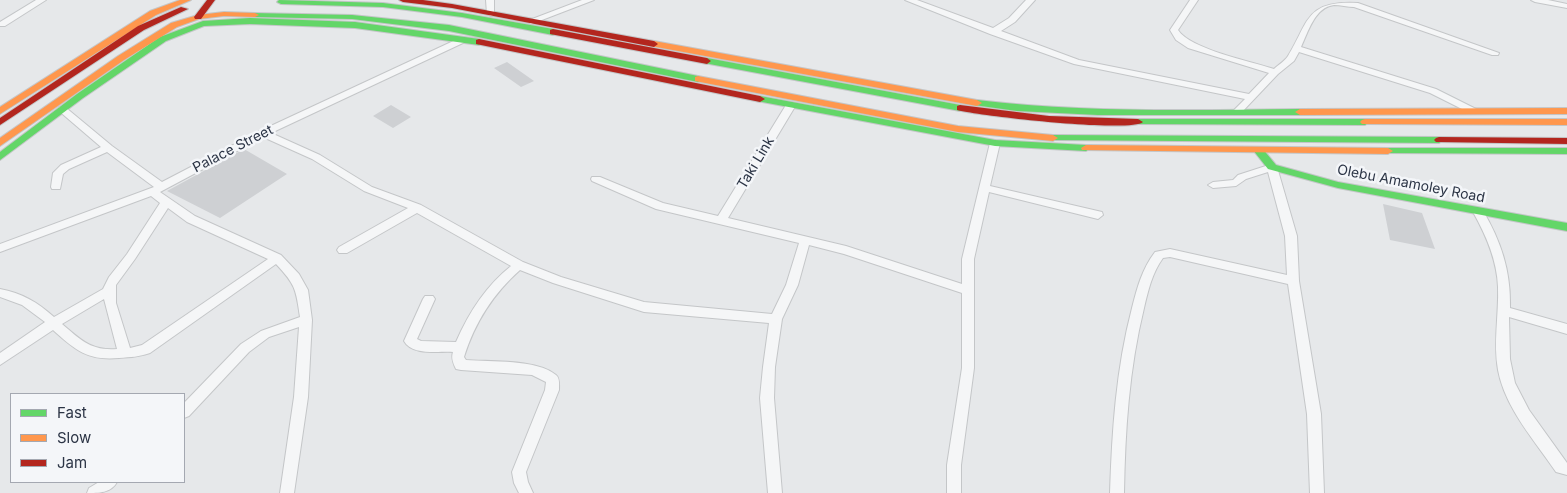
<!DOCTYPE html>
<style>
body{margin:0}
#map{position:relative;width:1567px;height:493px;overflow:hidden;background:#e6e8ea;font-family:Inter,sans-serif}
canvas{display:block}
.legend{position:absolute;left:10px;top:393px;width:175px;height:90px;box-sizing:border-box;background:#f4f6f9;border:1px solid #a4a8b1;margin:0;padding:6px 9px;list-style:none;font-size:15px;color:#2b3445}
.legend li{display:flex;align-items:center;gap:10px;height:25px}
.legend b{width:25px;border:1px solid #a4a8b1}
</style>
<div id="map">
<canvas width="1567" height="493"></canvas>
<ul class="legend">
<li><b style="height:6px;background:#63d668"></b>Fast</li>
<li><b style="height:6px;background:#ff974d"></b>Slow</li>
<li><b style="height:6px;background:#b3261e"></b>Jam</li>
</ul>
</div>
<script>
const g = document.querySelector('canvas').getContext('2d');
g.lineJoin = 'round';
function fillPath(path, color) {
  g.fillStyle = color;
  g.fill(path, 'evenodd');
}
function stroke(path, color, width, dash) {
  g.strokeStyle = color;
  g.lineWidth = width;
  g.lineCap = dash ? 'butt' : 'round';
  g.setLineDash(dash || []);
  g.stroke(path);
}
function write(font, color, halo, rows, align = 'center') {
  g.font = font + ' Inter,sans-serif';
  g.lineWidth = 5;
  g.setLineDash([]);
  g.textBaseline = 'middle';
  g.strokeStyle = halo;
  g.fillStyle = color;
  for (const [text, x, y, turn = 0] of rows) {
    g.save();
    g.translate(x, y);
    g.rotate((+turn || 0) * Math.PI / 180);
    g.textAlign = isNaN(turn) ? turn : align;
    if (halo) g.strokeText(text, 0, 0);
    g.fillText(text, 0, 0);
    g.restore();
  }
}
fillPath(new Path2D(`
 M507,62L534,81L521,87L494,68Z
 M391,105L411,117L393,128L373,116Z
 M244,149L287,174L220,218L167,191Z
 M1383,204L1422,213L1435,249L1390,240Z`), '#ced0d3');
const street = new Path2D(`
 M36,0H46L5,26H0V22Z
 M486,0H494V16H491L487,14Z
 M582,0H594L534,23L531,24L527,21Z
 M905,0H917L993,28L1009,18L1026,0H1035L1015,22L1001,31L1079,60L1249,94L1269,73L1188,48L1176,40L1170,30L1190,0H1198L1178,30C1190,49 1250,61 1274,69C1278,65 1285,61 1288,56C1309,22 1305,0 1358,3L1499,53L1498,55H1492L1354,7C1348,7 1340,5 1334,5C1315,7 1308,32 1301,47L1436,89L1476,109V113H1470L1430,93L1299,52L1294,61L1278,74L1241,113L1238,114L1233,111L1245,99L1074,64L990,34Z
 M1531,0H1548L1567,4V8L1535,2Z
 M462,37L465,38V42L271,133L320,155L372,187L421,205L523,262L561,277L644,302L772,314L786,285L799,243L656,209L592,181L591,179L592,177H600L663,203L718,216L786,105L791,102L796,105L728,218L846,246L962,284V259L990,143L995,140L1000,143L990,186L1102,212L1103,215L1098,219L989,192L974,259V368L961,465V493H947V465L962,368V293L844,254L809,245L798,285L782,319L775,367L774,398L782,493H768L760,398L763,367L769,323L644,312L553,283L520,270C493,294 475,322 464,357L466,360C490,362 537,359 556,375C560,378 559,385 559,390L526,472L528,482L533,493H519L514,483L512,472L545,390L546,382L532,375L461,370L456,369C453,363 451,358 453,352C439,351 412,356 404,341L423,299L425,296H433L435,299L417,339L421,341L456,342C469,312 486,286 511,266L417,213L347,253H339L337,250L339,247L408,208L364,191L312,159L263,137L160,192L195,216L281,255L299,274L308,290L312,320L308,397L294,493H280L294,397L299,327L269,337L249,352L189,416L184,418V403L241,344L261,331L300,317C296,290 296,285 276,264L150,353C139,357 131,357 119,358C88,361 75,350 53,330L0,365V353L45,322L22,305L0,297V289C22,293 37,302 54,317L103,289L109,277L127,254L160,203L151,196L0,252V244L154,187L107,152L69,169L63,174L60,189H52L51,187L53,173L61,165L101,147L59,111V107H65L112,146L162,182L260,131ZM168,208L187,222L268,259L142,345L130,348L116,303V285L135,259ZM104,299L117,349C91,351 81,340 62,324Z
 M1272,164L1277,167L1297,236L1299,281L1321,414L1324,493H1310L1307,414L1288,284L1170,257L1163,258C1152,273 1148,291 1144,308C1129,369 1125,431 1124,493H1110C1112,431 1116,369 1132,308C1137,288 1142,269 1155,252L1170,249L1287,275L1285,236L1268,172L1246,179L1236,186L1213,188L1208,185L1213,182L1233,180L1238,175Z
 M1478,208L1482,209C1501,241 1511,271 1510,308L1567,324V334L1509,317L1510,359L1515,383L1529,410L1567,463V475L1556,472C1535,441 1505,408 1498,370C1493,343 1499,315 1498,287C1497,260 1486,235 1473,212Z
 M99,482H117C111,493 99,493 87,493L89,488Z`);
const fast = new Path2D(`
 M279,0L383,3L462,13L553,29L557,32L553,35L462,17L383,7L281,4L277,2Z
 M252,13L352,15L449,25L698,76L703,79L698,82L449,31L352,19L255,17L251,15Z
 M250,18L355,22L479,39L483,42L479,45L355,28L250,24L204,26L166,41L83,98L0,160V152L77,94L160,37L203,21Z
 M707,58L960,105L965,108L960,111L704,63V59Z
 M760,96L995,140L1086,145L1091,148L1086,151L995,146L757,101L755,99Z
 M977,100C1085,113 1192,110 1300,109L1305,112L1300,115H1098L1017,111L974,105L972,103Z
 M1138,119H1365L1370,122L1365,125L1135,124L1133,122L1135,120Z
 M1053,135L1439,137L1444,140L1439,143L1050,140L1048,138L1050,136Z
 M1258,147L1262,148L1276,165L1338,182L1567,223V231L1338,188L1268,169L1253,150Z
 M1388,148H1567V154L1384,153L1383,151L1384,149Z`);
const slow = new Path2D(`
 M180,0H191L156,15L0,114V107L150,11Z
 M224,12L255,13L259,15L255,17L224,16L199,19L177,27L124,60L0,146V138L118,56L171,23L198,15Z
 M654,41L977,100L982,103L977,106L651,46V42Z
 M698,76L958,126L1053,135L1058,138L1053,141L958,132L695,81V77Z
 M1567,108V114L1300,115L1295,112L1300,109Z
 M1365,119H1567V125L1362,124L1360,122L1362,120Z
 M1086,145L1388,148L1393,151L1388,154L1082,150L1081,148Z`);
const jam = new Path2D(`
 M207,0H215L201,19H195L194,17Z
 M399,0H423L452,4L654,41L658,44L654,47L452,8L403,2Z
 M181,7L188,9L144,30L0,125V118L138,26Z
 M553,29L707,58L711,61L707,64L550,34V30Z
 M479,39L760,96L765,99L760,102L476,44V40Z
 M960,105L1049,116L1138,119L1143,122C1130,133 980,116 957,110V106Z
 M1439,137L1567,138V144L1436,142L1434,140L1436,138Z`);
stroke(street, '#c4c6c8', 2);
stroke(fast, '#c4c6c8', 2);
stroke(slow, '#c4c6c8', 2);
stroke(jam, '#c4c6c8', 2);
fillPath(street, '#f5f6f7');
fillPath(fast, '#63d668');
fillPath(slow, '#ff974d');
fillPath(jam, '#b3261e');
write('14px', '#2b3445', '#f4f6f9', [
 ["Palace Street",233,149,-27],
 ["Taki Link",756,163,-59],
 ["Olebu Amamoley Road",1411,184,11]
]);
</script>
